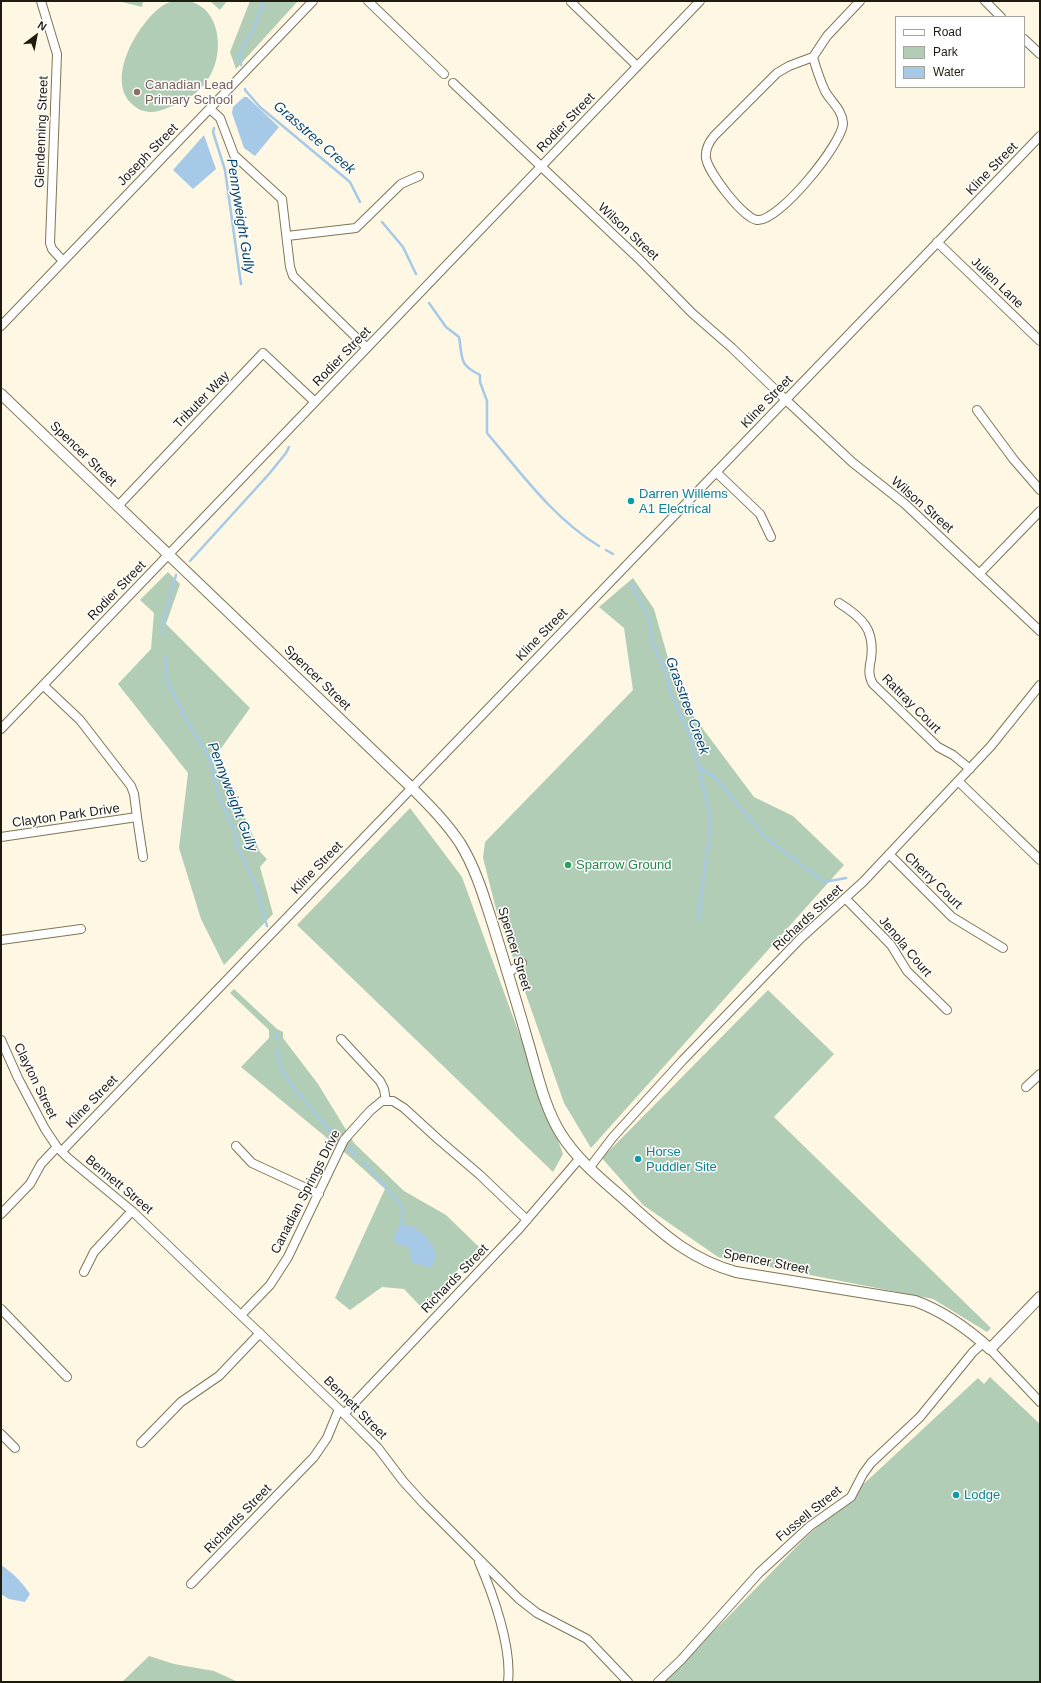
<!DOCTYPE html>
<style>
body{margin:0}
#map{position:relative;width:1041px;height:1683px;overflow:hidden;background:#fdf7e3;font-family:Helvetica,sans-serif}
canvas{display:block}
.frame{position:absolute;inset:0;border:2px solid #201b0f;pointer-events:none}
.legend{position:absolute;left:895px;top:16px;width:130px;height:72px;box-sizing:border-box;background:#fff;border:1px solid #a6a49f;margin:0;padding:5px 7px;list-style:none;font-size:12px;color:#201b0f}
.legend li{display:flex;align-items:center;gap:8px;height:20px}
.legend b{width:20px;border:1px solid #a6a49f}
.north{position:absolute;left:16px;top:16px;width:40px;height:40px;-webkit-text-stroke:3px #fff;paint-order:stroke;rotate:32deg;font-size:11px;font-weight:700;line-height:16px;text-align:center;color:#201b0f}
.north::after{content:'';display:block;margin:auto;width:14px;height:18px;background:#201b0f;clip-path:polygon(50% 0,100% 100%,50% 72%,0 100%)}
</style>
<div id="map">
<canvas width="1041" height="1683"></canvas>
<div class="frame"></div>
<ul class="legend">
<li><b style="height:5px;background:#fff"></b>Road</li>
<li><b style="height:11px;background:#b2cdb6"></b>Park</li>
<li><b style="height:11px;background:#a5c9e7"></b>Water</li>
</ul>
<div class="north">N</div>
</div>
<script>
const g = document.querySelector('canvas').getContext('2d');
g.lineJoin = 'round';
function fillPath(path, color) {
  g.fillStyle = color;
  g.fill(path, 'evenodd');
}
function stroke(path, color, width, dash) {
  g.strokeStyle = color;
  g.lineWidth = width;
  g.lineCap = dash ? 'butt' : 'round';
  g.setLineDash(dash || []);
  g.stroke(path);
}
function write(font, color, halo, rows, align = 'center') {
  g.font = font + ' Helvetica,sans-serif';
  g.lineWidth = 3;
  g.setLineDash([]);
  g.textBaseline = 'middle';
  g.strokeStyle = halo;
  g.fillStyle = color;
  for (const [text, x, y, turn = 0] of rows) {
    g.save();
    g.translate(x, y);
    g.rotate((+turn || 0) * Math.PI / 180);
    g.textAlign = isNaN(turn) ? turn : align;
    if (halo) g.strokeText(text, 0, 0);
    g.fillText(text, 0, 0);
    g.restore();
  }
}
fillPath(new Path2D(`
 M118,1H143L142,7Z
 M173,1C178,1 183,0 188,1C220,7 224,50 211,74C203,90 186,102 170,107C164,109 158,112 152,112C144,112 139,110 133,105C104,80 138,23 162,6C165,4 169,2 173,1Z
 M210,1H227L220,10Z
 M250,1H298L236,69L230,52Z
 M168,572L180,584L166,624L250,708L217,754L260,852L267,859L260,867L273,914L224,965L201,919L179,848L188,773L118,684L151,649L154,613L140,600Z
 M633,578L654,609L679,697L754,797L793,816L844,865L591,1148L564,1103L496,909L483,858L485,842L633,690L624,628L599,607Z
 M410,808L462,877L563,1154L553,1172L297,925Z
 M234,989L277,1029L283,1032V1038L318,1084L354,1143L404,1191L446,1215L479,1247L422,1308L404,1289L382,1287L350,1310L335,1298L385,1189L350,1157L241,1067L269,1038V1030L230,993Z
 M768,990L834,1054L774,1117L991,1328L987,1332L933,1299L718,1257L643,1205L602,1158Z
 M990,1377L1040,1424V1682H661L727,1618L803,1540L978,1378L984,1384Z
 M149,1656L174,1664L214,1671L238,1682H122Z`), '#b2cdb6');
fillPath(new Path2D(`
 M244,97H247L279,127L255,156L244,148L232,113L233,107Z
 M204,135L216,169L193,189L173,170Z
 M401,1226H411C425,1234 444,1251 431,1268L413,1263L410,1258L411,1252L407,1246L395,1244C393,1236 395,1231 401,1226Z
 M1,1565C13,1573 22,1582 30,1594L25,1602L9,1599L1,1594Z`), '#a5c9e7');
stroke(new Path2D(`
 M241,65L239,58L240,53L252,32L264,1
 M245,89V90L260,107L350,182L360,202
 M214,128L213,132L225,170L241,284
 M382,222L403,247L416,274
 M429,303L446,327L459,337C463,359 458,364 480,375V382L487,401V433C521,473 554,519 599,546
 M606,550L613,554
 M190,561L269,474L286,453L289,447
 M631,584L649,618L653,643L666,672L671,694L690,736L699,767L715,777L765,837L824,882L846,878
 M162,634L163,622L176,575
 M165,656L167,680L187,721L209,757L219,797L234,830L238,847L256,885L267,926
 M698,920L711,822L699,767
 M276,1032L277,1039
 M276,1049L283,1072L295,1089L331,1132
 M349,1148L357,1156
 M363,1162L400,1203L403,1210L401,1226`), '#a5c9e7', 2.5);
const minor = new Path2D(`
 M41,1L57,54L50,243L52,249L63,261
 M368,1L444,74
 M985,1L1001,17
 M571,2L637,66
 M1024,39L1040,54
 M813,57C816,68 820,80 825,91C831,102 842,109 843,123C843,143 778,223 757,220C743,218 708,172 706,158C705,149 709,142 714,136L777,73L789,66L813,57L827,36L860,1
 M453,83L639,259L692,313L732,348L786,400
 M210,109L220,118L234,155L282,199L290,267L293,276L367,348
 M287,236L356,228L401,184L419,176
 M937,242L1040,341
 M1,326L313,1
 M786,400L852,462L905,504L1040,631
 M977,410L1014,460L1040,490
 M716,472L760,514L771,537
 M118,506L263,353L315,402
 M979,574L1040,511
 M839,603C863,618 875,630 871,659C869,668 868,676 873,684L938,747L953,755L970,769
 M1,729L700,1
 M958,781L1040,860
 M137,817L143,857
 M1,837L137,817L134,794L131,786L80,720L43,685
 M889,854L952,917L1003,948
 M846,899L891,945L907,971L947,1010
 M1,940L81,929
 M508,973L522,963
 M341,1039L380,1081L384,1089L386,1101
 M1,1040L18,1078L45,1129L57,1147L68,1158L132,1211L344,1414L378,1448L403,1481L423,1503L519,1599L537,1613L587,1639L628,1682
 M1026,1087L1040,1074
 M236,1146L252,1163L319,1194
 M62,1151L1040,136
 M590,1167L613,1137L683,1060L801,938L863,882L991,746L1040,685
 M1,1214L30,1184L41,1164L57,1147
 M84,1272L94,1252L132,1211
 M1,1309L67,1377
 M241,1315L270,1285L288,1257L344,1140L370,1111L382,1101H393L404,1108L439,1140L480,1175L527,1220
 M990,1349L1040,1402
 M344,1414L519,1229L580,1158
 M1,1434L15,1448
 M141,1443L181,1402L219,1376L260,1333
 M479,1562C493,1594 512,1647 508,1682
 M191,1584L314,1457L327,1438L339,1409
 M658,1682L681,1660L759,1573L810,1526L851,1497L863,1474L871,1463L920,1417L973,1352L983,1343`);
const tertiary = new Path2D(`
 M1,394L412,788C429,805 446,822 460,843C476,869 484,897 493,925C505,964 517,1003 528,1042C537,1072 544,1107 561,1134C579,1163 609,1185 634,1208C666,1237 693,1260 736,1272L915,1301C943,1311 968,1329 990,1349L1040,1297`);
stroke(minor, '#7f7556', 10);
stroke(tertiary, '#7f7556', 12);
stroke(minor, '#fff', 8);
stroke(tertiary, '#fff', 10);
for (const [x, y, r, color] of [
 [137,92,4,"#8d6e63"],
 [631,501,4,"#0f9aa8"],
 [568,865,4,"#2e9e5b"],
 [638,1159,4,"#0f9aa8"],
 [956,1495,4,"#0f9aa8"]
]) {
  const dot = new Path2D();
  dot.arc(x, y, r, 0, 2 * Math.PI);
  g.fillStyle = color;
  g.fill(dot);
  stroke(dot, '#fff', 1.5);
}
write('13px', '#785e54', '#fff', [
 ["Canadian Lead",145,85],
 ["Primary School",145,100]
], 'left');
write('13px', '#201b0f', '#fff', [
 ["Rodier Street",566,123,-46],
 ["Glendenning Street",42,132,-88],
 ["Joseph Street",148,155,-46],
 ["Kline Street",992,169,-46],
 ["Wilson Street",628,232,43],
 ["Julien Lane",997,283,44],
 ["Rodier Street",342,357,-46],
 ["Tributer Way",202,400,-46],
 ["Kline Street",767,402,-46],
 ["Spencer Street",83,454,44],
 ["Wilson Street",922,505,41],
 ["Rodier Street",117,591,-46],
 ["Kline Street",542,635,-46],
 ["Spencer Street",317,678,44],
 ["Rattray Court",911,704,45],
 ["Clayton Park Drive",66,816,-8],
 ["Kline Street",317,868,-46],
 ["Cherry Court",933,881,44],
 ["Richards Street",808,918,-43],
 ["Jenola Court",905,947,50],
 ["Spencer Street",514,949,73],
 ["Clayton Street",35,1081,64],
 ["Kline Street",92,1102,-46],
 ["Bennett Street",119,1185,40],
 ["Canadian Springs Drive",306,1192,-63],
 ["Spencer Street",766,1262,11],
 ["Richards Street",455,1279,-46],
 ["Bennett Street",355,1408,45],
 ["Fussell Street",809,1514,-39],
 ["Richards Street",238,1519,-46]
]);
write('13px', '#0d838f', '#fff', [
 ["Darren Willems",639,494],
 ["A1 Electrical",639,509],
 ["Horse",646,1152],
 ["Puddler Site",646,1167],
 ["Lodge",964,1495]
], 'left');
write('13px', '#27864d', '#fff', [
 ["Sparrow Ground",576,865]
], 'left');
write('italic 14px', '#03446a', '#fff', [
 ["Grasstree Creek",314,138,41],
 ["Pennyweight Gully",240,216,81],
 ["Grasstree Creek",687,706,70],
 ["Pennyweight Gully",232,797,69]
]);
</script>
